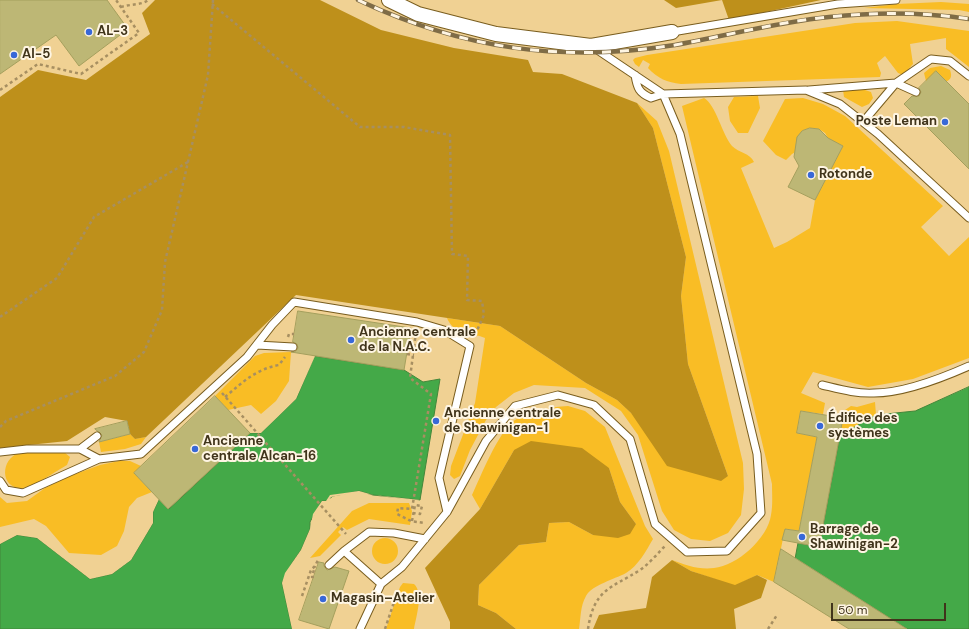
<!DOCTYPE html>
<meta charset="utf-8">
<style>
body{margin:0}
#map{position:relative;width:969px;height:629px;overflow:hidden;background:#f0d193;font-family:"DM Sans",sans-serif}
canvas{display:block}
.scale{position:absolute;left:831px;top:603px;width:115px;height:18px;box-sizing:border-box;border:2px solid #40341b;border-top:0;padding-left:5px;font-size:12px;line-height:14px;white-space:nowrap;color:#40341b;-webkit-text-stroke:3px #fef5e3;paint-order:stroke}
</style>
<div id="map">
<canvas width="969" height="629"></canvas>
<div class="scale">50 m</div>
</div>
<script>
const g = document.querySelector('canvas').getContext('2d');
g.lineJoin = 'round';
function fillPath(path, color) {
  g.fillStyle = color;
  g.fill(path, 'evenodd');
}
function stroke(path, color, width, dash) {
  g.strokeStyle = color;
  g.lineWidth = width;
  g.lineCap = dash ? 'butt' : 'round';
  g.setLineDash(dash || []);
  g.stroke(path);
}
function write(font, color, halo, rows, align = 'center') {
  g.font = font + ' "DM Sans",sans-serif';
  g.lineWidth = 4;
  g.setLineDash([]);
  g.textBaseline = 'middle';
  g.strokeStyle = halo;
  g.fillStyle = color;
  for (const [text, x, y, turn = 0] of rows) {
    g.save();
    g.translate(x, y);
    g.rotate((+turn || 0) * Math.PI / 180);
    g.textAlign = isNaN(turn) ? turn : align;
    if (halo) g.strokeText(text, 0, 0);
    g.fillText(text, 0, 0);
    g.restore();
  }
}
fillPath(new Path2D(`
 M941,2L969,4V12L959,10L864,8L897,4Z
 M897,21L969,31V67L946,49V38L910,44L913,64L903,75L898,73L885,56L877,63L881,73L880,77L681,84C667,82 658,79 648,68L650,64L643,60L639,67L635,64L633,60L635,58L647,55L855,23Z
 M941,66L950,70C956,86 936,82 926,81L924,73L930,68Z
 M843,90H865L871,92L873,98L869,104L862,107L844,97Z
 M758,96L760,108L748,133H738L730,121L728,107L734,97Z
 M704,98C716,105 722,134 732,146C739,153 750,153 754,162L741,168L774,248L787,242L810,228L815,200L843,146L829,140L825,133L819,129L810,128L802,131L799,150L792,154L786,160L776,155L763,141L785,99L803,98L823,104L845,116L943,206L921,227L949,256L969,237V358L913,379L868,387L813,372L801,393L825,403L823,414L801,411L797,433L817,437L799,531L785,529L774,582L757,575L735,586L691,571L672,560C685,565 699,570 714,568C737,566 768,538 771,515C773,505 772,494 772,484L682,106Z
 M637,103L657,121L669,151L743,463L744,489L741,515L728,533L710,541L691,539L674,530L662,511L638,435L621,411L585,388L534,385L514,393L496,407L486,420L470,450L460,476L454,479L450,475L451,466L475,403L485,338C471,332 454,335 447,318L500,326L586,383L617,400L631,413L728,476L688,364L681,296L686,257L653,128Z
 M291,352L289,381L276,401L261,414L251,405L228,410L215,396L255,356L264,353Z
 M875,402L876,415L840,435L845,410L851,406L857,407Z
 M568,406L585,411L605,427L645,526L653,539C646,551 638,566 626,573C615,579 592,585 586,596C580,607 581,617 579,629H516L496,613L478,605L479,585L519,545L546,542L549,523L569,522L593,535L636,524L620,502L609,468L514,450L480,509L472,495C481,476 498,432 515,420C530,410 550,407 568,406Z
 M130,434L135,439L146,437L141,444L125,449L101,452L99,442Z
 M64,452L70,457L67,465C56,471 34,487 22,488C0,489 0,459 19,453Z
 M119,461H130L141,466L134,473L152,492L137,498L129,507L124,531L117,546L101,555L69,553L46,526L34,519L0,527V497L7,503L27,501L45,488L70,476L100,465Z
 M369,503H409L412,511L410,525L369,519L347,530L343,527L338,532L341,535L320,556L310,558L352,511Z
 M372 551a13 13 0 1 1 26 0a13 13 0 1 1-26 0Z
 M403,583L414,584C424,593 416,617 414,629H386L400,587Z`), '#f9bd25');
fillPath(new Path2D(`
 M155,0H320L381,30L454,48L528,60L533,72L562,74L637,103L653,128L686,257L681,296L688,364L728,476L721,481L667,466L631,413L617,400L586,383L500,326L296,295L146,437L135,439L130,434L127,421L105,417L67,441L0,448V97L38,70L86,80L150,34L142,13Z
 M664,0H821L729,20L722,0L676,8Z
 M531,441L582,448L609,468L620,502L636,524L630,534L618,538L593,535L569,522L549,523L546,542L519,545L479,585L478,605L496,613L516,629H450V622L425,568L480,509L514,450Z
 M672,560L691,571L735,585L757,575L767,580L761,598L734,609L736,629H593L599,615L646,608L652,577Z`), '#be901b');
const water = new Path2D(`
 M315,356L404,370L423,382L440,379L420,500L373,495L359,491L333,496L326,501H322L310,522V529L301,550L292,563L282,583L292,629H0V544L17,535L37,538L90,579L112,574L131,560L153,523V512L159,499L169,509L250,433H261L296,399Z
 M969,387V629H907L795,559L798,543L819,547L840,435L876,415L915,411Z`);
fillPath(water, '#44a948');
stroke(water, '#43863a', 1);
fillPath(new Path2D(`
 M313,356H315L296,399L261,433H250L249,431H261L294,397Z
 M359,491L373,495L420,500L416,501L359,493L336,496L331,497L327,503H323L315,515L311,530L303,551L293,564L284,583L294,629H292L282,583L285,573L301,550L310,529L313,514L322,501H326L330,495Z
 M157,498L159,499L153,512V523L131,560L112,574L90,579L37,538L17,535L0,544V541L16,533L38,536L91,577L111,572L129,559L151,523V511Z`), '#f0d193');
const building = new Path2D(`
 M0,0H107L128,29L79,66L56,35L0,74Z
 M936,71L969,104V169L904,104L912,96H919L921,92L919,88Z
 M810,128L819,129L828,138L843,146L815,200L788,187L799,166L794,157L797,137L802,131Z
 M298,311L411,328L404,370L291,352L296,351L298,348L297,344L293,342Z
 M215,396L250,433L168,509L134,473Z
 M801,411L843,418L819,547L782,540L785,529L799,531L817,437L797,433Z
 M127,421L130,434L99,442L102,435L95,429Z
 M781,549L888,617L907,629H849L774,582Z
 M319,562L324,563V566L327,570L335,567L349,571L329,629L299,620Z`);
fillPath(building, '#bdb775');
stroke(building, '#a49f5d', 1);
const lane = new Path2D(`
 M672,32L838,4L896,0
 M635,75C637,88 639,93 651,98L663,94L806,90L840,104L878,134L969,218
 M809,90L896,83L916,92
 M863,122L896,83L931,59L950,61L969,76
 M257,345L293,347
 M822,385C839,389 856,394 874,393C904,393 942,378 969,366
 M80,449L97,436
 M0,452L27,449H80L99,459
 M0,481L6,490L23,493L99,459L141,454L247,357L272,325L294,302L417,322L444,330L470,346L439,478L447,512
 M329,565L344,551
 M381,584L344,551L369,532L394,533L425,539
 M360,629L381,584L402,567L447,512L486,441L515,406L558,395L594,405L630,439L655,524L687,552L727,551L761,513L757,454L680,134L663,94L593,47`);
const street = new Path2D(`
 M389,0L418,14L496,34L591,46L672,32`);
stroke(lane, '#795d1e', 9);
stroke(street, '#795d1e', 16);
stroke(new Path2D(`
 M212,4L360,127H404L450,135L452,254L468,256L467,300L482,301L484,315L474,337
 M121,7C130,4 143,5 148,0
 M0,90L38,64L81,74L139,33L116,0
 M0,317L57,278L94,217L188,162
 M416,332L410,378L431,394L412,509L398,508L397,514L411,521L424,523
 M288,337L289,334H294
 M407,354L414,355
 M222,393L346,534
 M225,397C243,382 256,369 279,365L285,357
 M0,427L6,421L115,376L144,352L162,310L165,262L208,75L213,0
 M412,521L415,505L422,506L420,514L413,513
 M314,577H312L315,566
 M302,596L311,570L315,566L318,560
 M385,629L397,593
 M588,629C594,589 610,589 640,570C649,564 657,554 665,546
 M768,629L777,615`), '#a78f61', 2.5, [3, 3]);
stroke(lane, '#fff', 7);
stroke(street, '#fff', 14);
const rail = new Path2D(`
 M358,0C462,49 562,63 675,45C726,36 777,22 829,17C876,12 923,12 969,19`);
stroke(rail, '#7f6c46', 4.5);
stroke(rail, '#fef5e3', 3, [9]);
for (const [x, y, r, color] of [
 [89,32,4,"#3868d8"],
 [14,55,4,"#3868d8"],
 [945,122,4,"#3868d8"],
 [811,175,4,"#3868d8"],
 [351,340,4,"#3868d8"],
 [436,421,4,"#3868d8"],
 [820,426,4,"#3868d8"],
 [195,449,4,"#3868d8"],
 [802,537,4,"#3868d8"],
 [323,599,4,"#3868d8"]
]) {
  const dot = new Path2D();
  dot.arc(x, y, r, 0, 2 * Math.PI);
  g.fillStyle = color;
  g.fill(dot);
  stroke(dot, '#fef5e3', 1.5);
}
write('bold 13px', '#40341b', '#fef5e3', [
 ["AL-3",97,32],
 ["Al-5",22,55],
 ["Poste Leman",937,122,"right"],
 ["Rotonde",819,175],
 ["Ancienne centrale",359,333],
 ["de la N.A.C.",359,348],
 ["Ancienne centrale",444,414],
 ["de Shawinigan-1",444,429],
 ["Édifice des",828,419],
 ["systèmes",828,434],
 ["Ancienne",203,442],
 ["centrale Alcan-16",203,457],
 ["Barrage de",810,530],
 ["Shawinigan-2",810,545],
 ["Magasin–Atelier",331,599]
], 'left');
</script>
